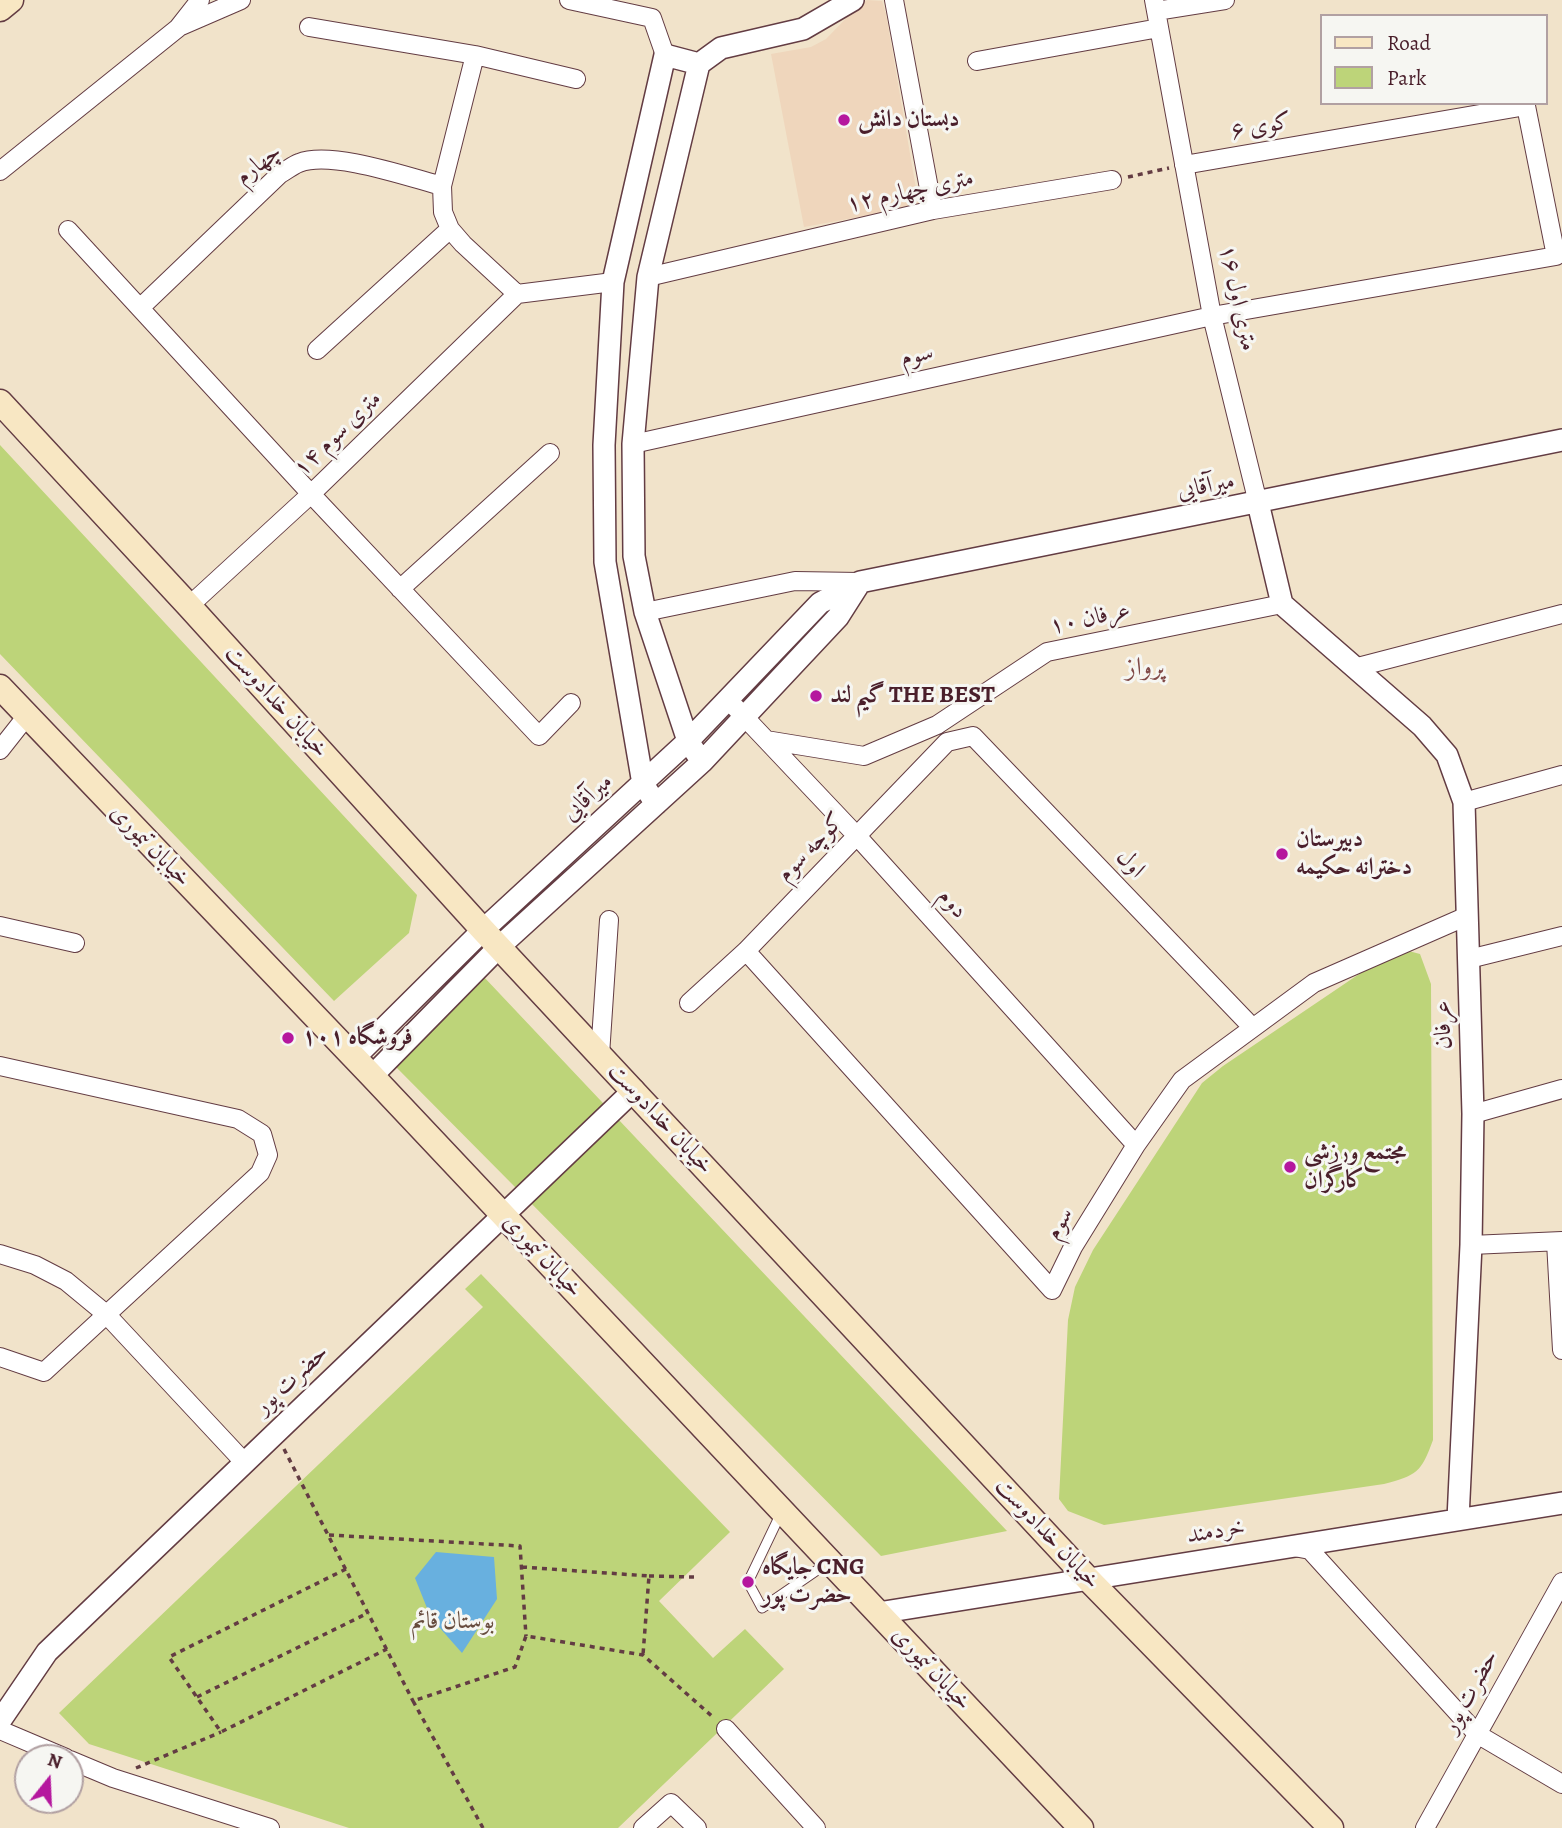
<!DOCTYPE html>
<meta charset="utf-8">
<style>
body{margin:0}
#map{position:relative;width:1562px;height:1828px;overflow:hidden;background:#f1e3ca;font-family:Alegreya,serif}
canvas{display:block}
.legend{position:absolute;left:1320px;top:14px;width:228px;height:91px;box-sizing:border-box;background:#f6f6f2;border:2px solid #b1a0a2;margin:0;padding:9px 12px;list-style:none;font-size:21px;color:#4a1f2b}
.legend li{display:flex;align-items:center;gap:14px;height:35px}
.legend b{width:35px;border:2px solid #b1a0a2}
.north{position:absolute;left:14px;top:1744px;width:70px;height:70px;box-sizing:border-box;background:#f6f6f2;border:2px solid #b1a0a2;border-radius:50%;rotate:18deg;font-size:19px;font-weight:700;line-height:28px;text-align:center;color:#4a1f2b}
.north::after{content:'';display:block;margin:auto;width:24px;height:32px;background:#b5179e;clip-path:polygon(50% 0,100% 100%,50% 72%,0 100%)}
</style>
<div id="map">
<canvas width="1562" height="1828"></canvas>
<ul class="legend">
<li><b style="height:9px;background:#f8e7c3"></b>Road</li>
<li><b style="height:19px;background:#bdd479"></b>Park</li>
</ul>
<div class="north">N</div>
</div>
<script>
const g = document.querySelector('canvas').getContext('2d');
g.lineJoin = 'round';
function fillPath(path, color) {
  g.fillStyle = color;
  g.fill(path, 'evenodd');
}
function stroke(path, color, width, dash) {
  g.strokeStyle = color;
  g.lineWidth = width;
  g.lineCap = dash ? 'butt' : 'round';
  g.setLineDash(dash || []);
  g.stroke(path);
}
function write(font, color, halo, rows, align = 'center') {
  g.font = font + ' Alegreya,Amiri,serif';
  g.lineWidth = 6;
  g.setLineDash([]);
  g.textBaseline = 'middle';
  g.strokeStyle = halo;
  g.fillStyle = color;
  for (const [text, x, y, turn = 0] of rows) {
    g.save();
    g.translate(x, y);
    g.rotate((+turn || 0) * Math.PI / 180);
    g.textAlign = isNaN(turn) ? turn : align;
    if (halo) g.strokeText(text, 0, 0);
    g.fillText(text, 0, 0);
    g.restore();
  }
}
fillPath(new Path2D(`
 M867,0L882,1L886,14L919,206L804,227L771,54L811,47L826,39L855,9Z`), '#efd6bc');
fillPath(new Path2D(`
 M0,445L417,895L409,933L334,1001L0,654Z
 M1401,949L1420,954L1431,984L1433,1440C1421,1473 1417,1475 1384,1484L1104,1525L1068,1511L1059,1499L1068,1320L1075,1287L1093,1250L1202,1083L1223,1066L1371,966Z
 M483,976L1007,1531L881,1556L395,1066Z
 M481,1274L730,1532L659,1601L713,1658L745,1629L784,1669L618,1828H349L89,1744L59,1713L483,1307L465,1289Z`), '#bdd479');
fillPath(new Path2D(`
 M436,1552L494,1557L497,1599L462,1653L431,1618L415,1578Z`), '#68b0df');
const service = new Path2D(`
 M781,1513L748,1582L762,1608L829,1562`);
const minor = new Path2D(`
 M569,0L652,18L665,55
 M894,0L933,210
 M1154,0L1212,316L1258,503
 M1156,11L1225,0
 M181,26L241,0
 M309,27L475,55L576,79
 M977,61L1159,28
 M0,171L178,28L200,0
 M442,186L475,55
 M68,230L311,494L539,736L571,703
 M648,277L933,210L1112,180
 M141,307L280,174C286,171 293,165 299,163C331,150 408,177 442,186L443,212L450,229
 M317,350L450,229L463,244L517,294L613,282
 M633,444L1212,316L1556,256L1526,106L1184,165
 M400,589L550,453
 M189,606L311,494L517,294
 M645,612L795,581L860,582
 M1354,668L1562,614
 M735,707L857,836L1136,1145
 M766,740L864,756L937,725L1047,652L1282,604
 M0,750L26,717
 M1464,802L1562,775
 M0,926L75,943
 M746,951L1052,1290L1073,1247L1136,1145L1182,1080L1314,983L1467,916
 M1469,959L1562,936
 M689,1003L746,951L947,742L973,736L1252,1027
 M600,1055L609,920
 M0,1066L238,1119L262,1134L268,1155L260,1173L44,1372L0,1357
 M1473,1114L1562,1089
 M1556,1242L1562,1350
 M1471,1245L1562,1241
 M0,1254L35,1265L66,1281L106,1314L244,1462
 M1294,1547L1310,1550L1477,1734L1562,1784
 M726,1729L816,1828
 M0,1730L66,1758
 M70,1760L113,1778L270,1828
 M643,1828L671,1803L697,1828
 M1425,1828L1562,1582`);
const tertiary = new Path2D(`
 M699,64L648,277L633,444L634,556L645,612L688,741L702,762
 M1258,503L1282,604L1422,726L1447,755L1464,802L1473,1114L1471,1245L1458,1519
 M656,804L643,784L605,562L604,445L613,282L665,55L699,64L721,48L803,29L853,0
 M354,1058L483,930L688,741L820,603L860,582L1562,440
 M372,1076L499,947L702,762L838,617L859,584
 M878,1613L1562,1503
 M0,1721L47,1652L634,1090`);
const secondary = new Path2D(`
 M0,9L11,0
 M0,402L189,606L483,930L1088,1579L1331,1828
 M0,687L372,1076L1081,1828`);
stroke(service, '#633c43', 11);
stroke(minor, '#633c43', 20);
stroke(tertiary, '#633c43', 24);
stroke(secondary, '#633c43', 27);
stroke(new Path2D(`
 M1128,177L1169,168
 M284,1449L413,1701
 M329,1535L520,1546L526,1636
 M522,1567L649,1576L643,1655
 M346,1569L169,1657L221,1732L387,1649
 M649,1576L694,1577
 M197,1697L368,1613
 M136,1768L221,1732
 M483,1828L413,1701L515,1667L526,1636L643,1655L714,1718`), '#633c43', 3.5, [5, 5]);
stroke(service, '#fff', 9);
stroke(minor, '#fff', 18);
stroke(tertiary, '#fff', 21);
stroke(secondary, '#f8e7c3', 24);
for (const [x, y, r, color] of [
 [844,120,7,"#b5179e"],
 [816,696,7,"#b5179e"],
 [1282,854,7,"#b5179e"],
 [288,1038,7,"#b5179e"],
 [1290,1167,7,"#b5179e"],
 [748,1582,7,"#b5179e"]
]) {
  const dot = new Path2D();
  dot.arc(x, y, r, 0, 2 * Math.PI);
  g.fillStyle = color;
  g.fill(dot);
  stroke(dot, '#f6f6f2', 2.5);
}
write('bold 24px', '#4a1f2b', '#f6f6f2', [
 ["دبستان دانش",858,120],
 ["گیم لند THE BEST",830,696],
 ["دبیرستان",1296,840],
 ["دخترانه حکیمه",1296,868],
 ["فروشگاه ۱۰۱",302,1038],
 ["مجتمع ورزشی",1304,1153],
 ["کارگران",1304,1181],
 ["جایگاه CNG",762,1568],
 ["حضرت پور",762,1596]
], 'left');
write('24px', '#4a1f2b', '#f6f6f2', [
 ["کوی ۶",1261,127,-10],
 ["چهارم",259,165,-38],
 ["۱۲ متری چهارم",910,192,-12],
 ["۱۶ متری اول",1237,298,78],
 ["سوم",917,356,-12],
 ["۱۴ متری سوم",338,434,-44],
 ["میرآقایی",1206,487,-11],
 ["عرفان ۱۰",1090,619,-12],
 ["خیابان خدادوست",276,702,48],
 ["میرآقایی",588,798,-42],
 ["خیابان تیموری",150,846,46],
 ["کوچه سوم",811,848,-46],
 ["اول",1130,864,46],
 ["دوم",952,904,48],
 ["عرفان",1444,1025,-92],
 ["خیابان خدادوست",660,1119,47],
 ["سوم",1060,1224,-60],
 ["خیابان تیموری",542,1256,47],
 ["حضرت پور",292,1380,-43],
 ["خردمند",1216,1532,-9],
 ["خیابان خدادوست",1047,1534,47],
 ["خیابان تیموری",931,1669,47],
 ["حضرت پور",1471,1692,-61]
]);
write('24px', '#674c3e', '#f6f6f2', [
 ["بوستان قائم",453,1622]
]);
write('26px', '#804947', '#f6f6f2', [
 ["پرواز",1145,669]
]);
</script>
